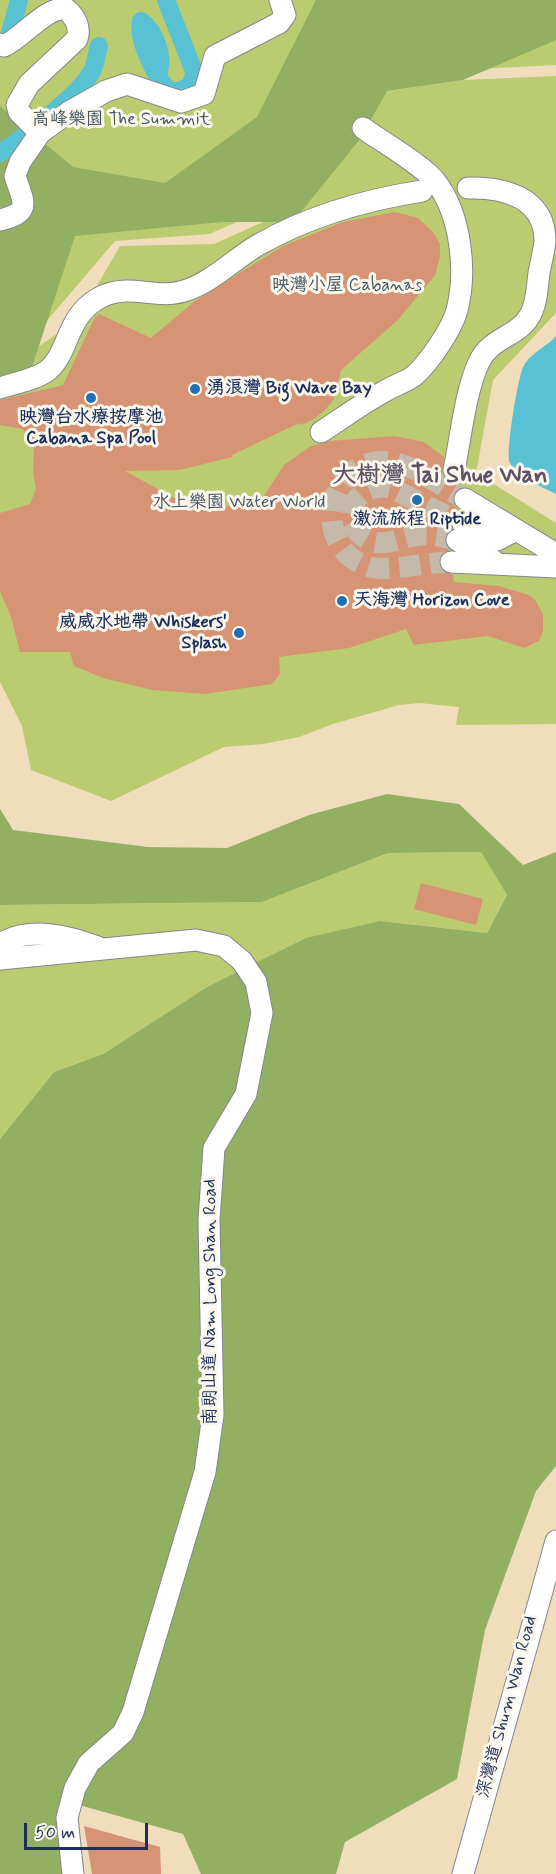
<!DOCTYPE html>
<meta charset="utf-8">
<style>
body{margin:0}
#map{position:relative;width:556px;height:1874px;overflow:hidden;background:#efddbc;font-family:Mynerve,sans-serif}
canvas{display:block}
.scale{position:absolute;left:24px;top:1823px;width:124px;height:27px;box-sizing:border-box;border:3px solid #1b2f5e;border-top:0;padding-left:8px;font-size:18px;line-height:21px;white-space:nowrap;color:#1b2f5e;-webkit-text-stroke:4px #fbf7ec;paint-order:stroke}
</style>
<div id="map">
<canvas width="556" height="1874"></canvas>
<div class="scale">50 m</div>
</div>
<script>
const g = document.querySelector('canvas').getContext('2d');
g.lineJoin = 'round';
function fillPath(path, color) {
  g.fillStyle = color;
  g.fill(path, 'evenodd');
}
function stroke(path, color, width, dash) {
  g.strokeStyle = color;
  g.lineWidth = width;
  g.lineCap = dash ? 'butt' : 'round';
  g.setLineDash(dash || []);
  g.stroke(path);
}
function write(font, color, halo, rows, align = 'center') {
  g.font = font + ' Mynerve,"LXGW WenKai TC",sans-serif';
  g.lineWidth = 6;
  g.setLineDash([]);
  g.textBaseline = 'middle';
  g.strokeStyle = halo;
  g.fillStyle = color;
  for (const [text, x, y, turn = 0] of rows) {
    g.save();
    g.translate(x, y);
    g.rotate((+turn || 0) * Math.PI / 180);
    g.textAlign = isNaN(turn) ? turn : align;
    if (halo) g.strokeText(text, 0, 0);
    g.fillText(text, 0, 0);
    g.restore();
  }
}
fillPath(new Path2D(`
 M0,0H556V65L381,74L303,194L209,234L115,241L22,350L0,361Z
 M556,76V313L493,380L476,473L556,523V724L456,725L459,707L419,703L399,705L333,724L299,737L263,744L224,747L111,801L31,770L22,726L0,682V373L77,320L120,246L214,244L310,201L387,91L463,80Z
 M482,852L507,895L487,933L380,921L306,939L207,987L103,1054L54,1072L0,1139V905L262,902L388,853Z`), '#bacc6f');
fillPath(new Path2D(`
 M316,0H556V40L463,80L387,91L360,139L293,222H222L75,236L31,370L0,382V106L73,167L165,183L257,117Z
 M387,794L459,804L523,865L556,852V1466L536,1491L485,1630L457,1779L345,1842L336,1874H201L183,1834L61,1800L70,1874H0V1139L54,1072L103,1054L207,987L306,938L380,921L487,933L507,895L481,852L388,853L262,902L0,905V809L13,830L148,847L227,848L309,815Z`), '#93b062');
fillPath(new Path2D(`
 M556,336V494C543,487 517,477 510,463C505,453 518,379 523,367C529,354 546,347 556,336Z`), '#58c2d4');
stroke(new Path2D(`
 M0,48L9,37L19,0
 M159,72C163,55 156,32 141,21C137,41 155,75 168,90L176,92L189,87L195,74L166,0
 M0,153C21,139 84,91 93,69C96,62 97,53 99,46`), '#58c2d4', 18);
fillPath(new Path2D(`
 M395,212L418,218L434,233L440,244V257L435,275L398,320L341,370L334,399L325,410L314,419L301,425L299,423L232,455L233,457L179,470L125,471L178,500L209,511L264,496L284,465L311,446L330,441L395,436L424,442L444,457L442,474L445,479L452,483L460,481L462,487L454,492L452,498L454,506L461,512L451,519L452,529L444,540L449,550L440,556V568L453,575L454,582L499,586L529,595L535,600L543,614V631L539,641L524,648L488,636L414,645L406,629L349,648L279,657L280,674L272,684L205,694L152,690L103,678L74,666L70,652H20L11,617L0,591V513L30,504L36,489L33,472L34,447L30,437L22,429L0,425V400L63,385L94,319L99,314L151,338L195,301L283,246L343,222Z
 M421,883L483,899L476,925L414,909Z
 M84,1826L160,1847L161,1874H92Z`), '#d79475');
stroke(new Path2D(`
 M457,540C444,537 433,534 420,535C400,537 379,551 362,536C336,514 361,481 391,488L463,524
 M451,562C428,562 387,572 369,567C308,548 327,453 391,462C417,466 442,487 465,499`), '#c5baa9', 21, [21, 10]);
const minor = new Path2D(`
 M0,44L4,46C23,37 47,6 66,9C75,16 81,28 77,39L29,84L17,105L19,112L40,133
 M0,220C33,212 23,202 15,176L20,162L40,133L69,112L106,91L127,84L181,102L204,94L215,56L279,23L285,15L280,0
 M0,388C15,383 34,380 47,371C70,353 65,317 99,298C128,282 155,300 184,291C211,283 234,259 258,245C309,216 364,200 422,191
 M321,432C343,418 364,402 387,390C395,385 408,381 415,375C430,361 452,329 457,310C467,271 461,215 436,182C423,165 382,142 363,128
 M454,470C461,437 465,392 479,362C491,337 517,337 529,317C537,305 537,287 539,273C541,262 544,251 545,241C545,197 503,187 468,188
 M465,499L556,554
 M463,524L497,540L516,530
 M457,540L494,561
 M451,562L556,567
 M0,944C30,926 68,936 98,947
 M0,959L196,940L224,946L242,961L256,982L262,1013L246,1094L214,1148L209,1220L213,1415L205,1472L133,1712L123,1733L89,1763L75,1788L67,1818L73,1874
 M463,1874L556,1541`);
stroke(minor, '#85868d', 23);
stroke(minor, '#fff', 21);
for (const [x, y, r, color] of [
 [195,389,6,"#1f6fb2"],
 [91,398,6,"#1f6fb2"],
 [417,500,6,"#1f6fb2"],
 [342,601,6,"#1f6fb2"],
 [239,633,6,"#1f6fb2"]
]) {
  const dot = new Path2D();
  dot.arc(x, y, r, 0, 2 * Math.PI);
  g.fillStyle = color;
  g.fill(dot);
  stroke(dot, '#fbf7ec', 2);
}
write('18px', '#435662', '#fbf7ec', [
 ["高峰樂園 The Summit",121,120],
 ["映灣小屋 Cabanas",347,286],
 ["水上樂園 Water World",239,503]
]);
write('bold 18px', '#1b2f5e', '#fbf7ec', [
 ["湧浪灣 Big Wave Bay",207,389],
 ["映灣台水療按摩池",91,418,"center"],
 ["Cabana Spa Pool",91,439,"center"],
 ["激流旅程 Riptide",417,520,"center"],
 ["天海灣 Horizon Cove",354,601],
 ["威威水地帶 Whiskers'",227,623,"right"],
 ["Splash",227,644,"right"]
], 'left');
write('18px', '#1b2f5e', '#fbf7ec', [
 ["南朗山道 Nam Long Shan Road",211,1302,-90],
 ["深灣道 Shum Wan Road",508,1707,-75]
]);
write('bold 24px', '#5d5266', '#fbf7ec', [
 ["大樹灣 Tai Shue Wan",440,477]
]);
</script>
